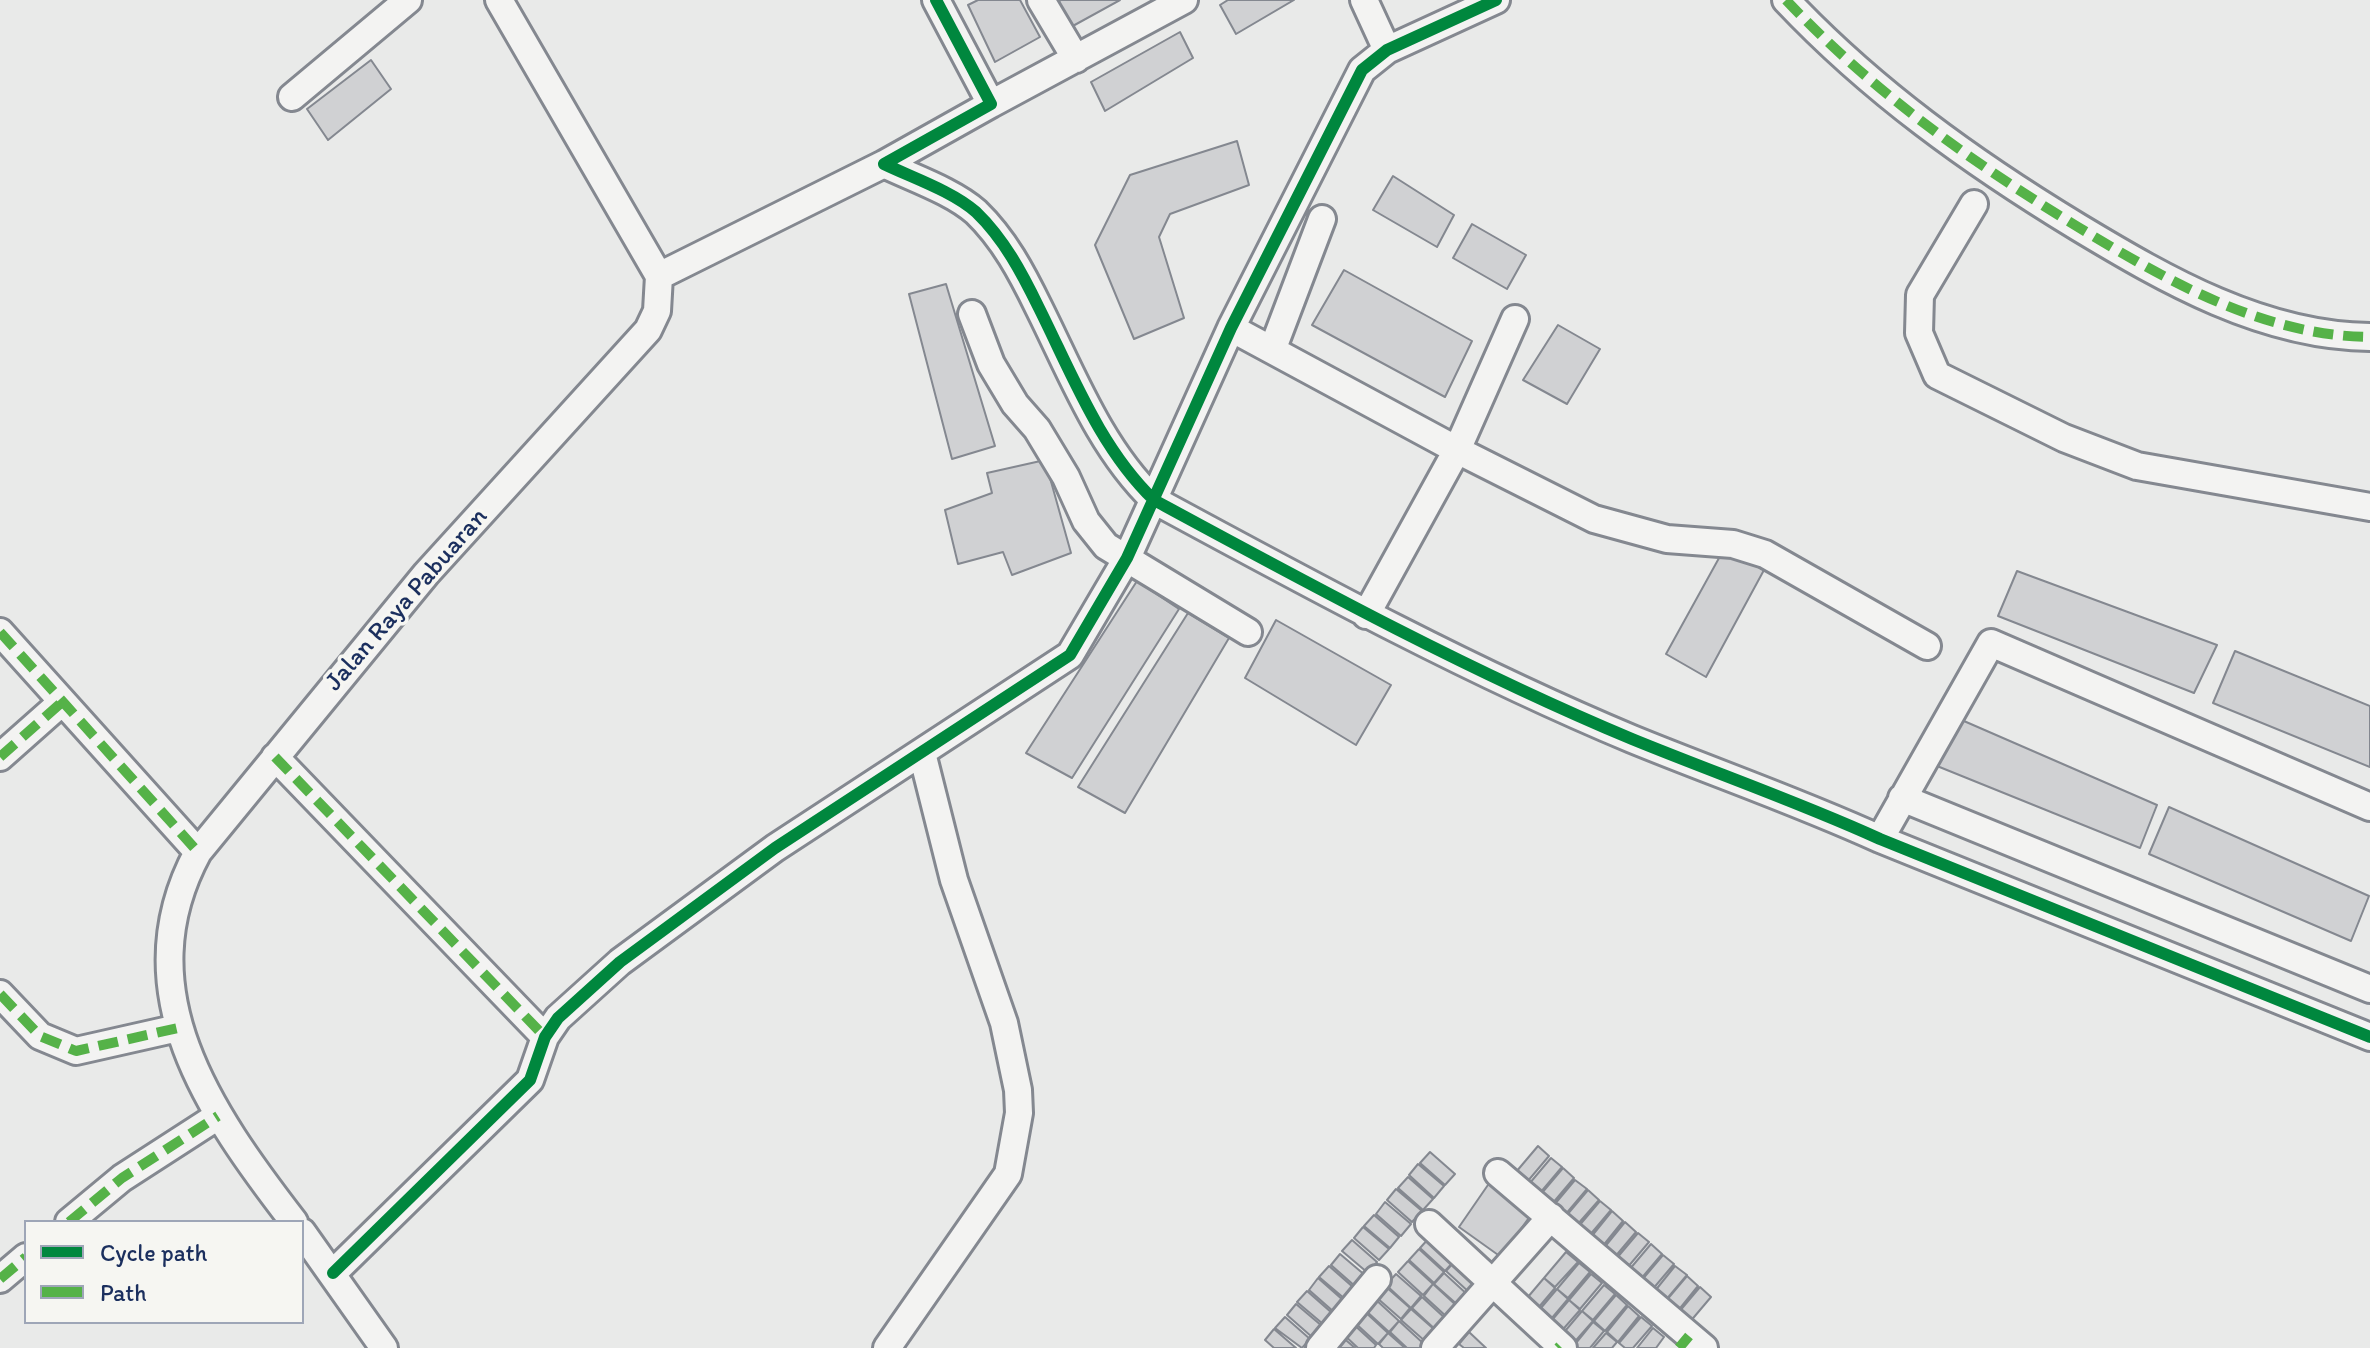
<!DOCTYPE html>
<style>
body{margin:0}
#map{position:relative;width:2370px;height:1348px;overflow:hidden;background:#e9eae9;font-family:Itim,sans-serif}
canvas{display:block}
.legend{position:absolute;left:24px;top:1220px;width:280px;height:104px;box-sizing:border-box;background:#f6f6f2;border:2px solid #9ea6b7;margin:0;padding:10px 14px;list-style:none;font-size:24px;color:#1b2f5e}
.legend li{display:flex;align-items:center;gap:16px;height:40px}
.legend b{width:40px;border:2px solid #9ea6b7}
</style>
<div id="map">
<canvas width="2370" height="1348"></canvas>
<ul class="legend">
<li><b style="height:10px;background:#00873e"></b>Cycle path</li>
<li><b style="height:10px;background:#55b248"></b>Path</li>
</ul>
</div>
<script>
const g = document.querySelector('canvas').getContext('2d');
g.lineJoin = 'round';
function fillPath(path, color) {
  g.fillStyle = color;
  g.fill(path, 'evenodd');
}
function stroke(path, color, width, dash) {
  g.strokeStyle = color;
  g.lineWidth = width;
  g.lineCap = dash ? 'butt' : 'round';
  g.setLineDash(dash || []);
  g.stroke(path);
}
function write(font, color, halo, rows, align = 'center') {
  g.font = font + ' Itim,sans-serif';
  g.lineWidth = 7;
  g.setLineDash([]);
  g.textBaseline = 'middle';
  g.strokeStyle = halo;
  g.fillStyle = color;
  for (const [text, x, y, turn = 0] of rows) {
    g.save();
    g.translate(x, y);
    g.rotate((+turn || 0) * Math.PI / 180);
    g.textAlign = isNaN(turn) ? turn : align;
    if (halo) g.strokeText(text, 0, 0);
    g.fillText(text, 0, 0);
    g.restore();
  }
}
const building = new Path2D(`
 M978,0H1020L1040,37L995,62L968,5Z
 M1061,0H1120L1071,27L1058,2Z
 M1228,0H1294L1236,34L1220,5Z
 M1180,32L1193,58L1105,111L1091,82Z
 M371,60L391,89L328,140L307,109Z
 M1237,141L1249,185L1170,214L1159,237L1184,318L1134,339L1095,245L1130,175Z
 M1393,176L1454,215L1437,247L1373,210Z
 M1472,224L1526,255L1507,289L1453,258Z
 M1344,270L1472,341L1445,397L1312,325Z
 M946,284L995,446L952,459L909,294Z
 M1558,325L1600,349L1567,404L1523,380Z
 M1045,460L1071,553L1012,575L1003,552L958,564L945,510L992,493L987,473Z
 M1724,549L1764,570L1706,677L1666,654Z
 M2017,571L2217,645L2194,693L1998,616Z
 M1137,581L1179,609L1072,778L1026,753Z
 M1188,613L1229,638L1125,813L1078,787Z
 M1276,620L1391,685L1356,745L1245,678Z
 M2235,651L2370,706V767L2213,703Z
 M1957,718L2157,805L2140,848L1937,766Z
 M2169,807L2369,896L2351,941L2149,854Z
 M1538,1146L1549,1156L1527,1182L1516,1172Z
 M1430,1152L1455,1174L1445,1185L1420,1163Z
 M1551,1158L1562,1167L1540,1193L1529,1184Z
 M1418,1164L1444,1186L1434,1198L1409,1175Z
 M1563,1168L1574,1178L1552,1204L1541,1194Z
 M1408,1177L1433,1199L1423,1210L1398,1188Z
 M1575,1180L1587,1189L1565,1215L1554,1205Z
 M1490,1182L1533,1212L1501,1257L1459,1227Z
 M1396,1189L1422,1211L1412,1222L1387,1200Z
 M1588,1190L1599,1200L1577,1225L1566,1216Z
 M1600,1201L1611,1210L1589,1236L1578,1227Z
 M1385,1202L1411,1224L1401,1236L1376,1214Z
 M1612,1211L1623,1221L1602,1247L1591,1237Z
 M1374,1215L1399,1237L1390,1248L1364,1226Z
 M1625,1222L1636,1232L1614,1258L1603,1249Z
 M1363,1227L1389,1249L1379,1260L1354,1238Z
 M1638,1233L1649,1242L1627,1268L1616,1259Z
 M1430,1237L1455,1260L1445,1271L1420,1248Z
 M1352,1240L1377,1262L1368,1273L1342,1251Z
 M1651,1244L1662,1254L1640,1280L1629,1270Z
 M1419,1249L1444,1272L1434,1283L1409,1260Z
 M1566,1252L1578,1262L1555,1287L1544,1278Z
 M1340,1254L1366,1276L1356,1287L1331,1265Z
 M1663,1255L1674,1264L1652,1290L1641,1281Z
 M1456,1260L1481,1283L1471,1294L1446,1271Z
 M1408,1261L1433,1284L1423,1295L1398,1272Z
 M1579,1263L1590,1272L1568,1298L1557,1289Z
 M1329,1266L1354,1288L1345,1299L1319,1277Z
 M1675,1266L1687,1275L1665,1301L1654,1292Z
 M1444,1273L1469,1296L1460,1307L1434,1284Z
 M1396,1274L1421,1296L1411,1308L1386,1285Z
 M1591,1274L1602,1283L1580,1309L1569,1300Z
 M1687,1276L1698,1286L1677,1312L1665,1302Z
 M1318,1278L1344,1301L1334,1312L1309,1290Z
 M1544,1278L1555,1288L1533,1314L1522,1304Z
 M1433,1284L1458,1307L1448,1318L1424,1296Z
 M1604,1285L1615,1294L1593,1320L1582,1311Z
 M1385,1286L1410,1308L1401,1319L1376,1297Z
 M1700,1287L1711,1297L1689,1323L1678,1313Z
 M1557,1289L1568,1299L1546,1325L1535,1315Z
 M1307,1291L1332,1313L1323,1324L1297,1302Z
 M1616,1295L1627,1305L1605,1331L1594,1321Z
 M1422,1297L1447,1320L1437,1331L1412,1308Z
 M1374,1298L1399,1321L1389,1332L1364,1309Z
 M1569,1300L1580,1310L1558,1335L1547,1326Z
 M1296,1304L1322,1326L1312,1337L1287,1315Z
 M1628,1306L1639,1316L1618,1342L1607,1332Z
 M1411,1309L1436,1331L1426,1342L1401,1320Z
 M1363,1310L1388,1333L1378,1344L1353,1321Z
 M1582,1311L1593,1321L1571,1346L1560,1337Z
 M1285,1317L1310,1339L1302,1348L1275,1328Z
 M1641,1317L1652,1326L1633,1348H1625L1619,1343Z
 M1399,1321L1424,1344L1421,1348H1407L1390,1332Z
 M1351,1322L1376,1345L1374,1348H1358L1342,1333Z
 M1593,1322L1604,1331L1590,1348H1572Z
 M1653,1328L1664,1337L1656,1348H1637Z
 M1274,1329L1296,1348H1274L1265,1340Z
 M1469,1332L1486,1348H1464L1459,1344Z
 M1388,1333L1405,1348H1383L1379,1344Z
 M1606,1333L1617,1342L1612,1348H1593Z
 M1340,1335L1355,1348H1333Z`);
fillPath(building, '#d0d1d3');
stroke(building, '#848890', 2);
const minor = new Path2D(`
 M936,0L991,104L884,164C913,178 952,191 976,212C1004,239 1022,273 1039,308C1072,374 1100,448 1154,500C1311,585 1467,670 1632,739C1715,773 1799,802 1880,839L2370,1037
 M1041,0L1076,59
 M1364,0L1387,50
 M1786,0C1872,91 1971,162 2078,227C2166,280 2263,336 2370,337
 M292,97L408,0
 M991,104L1184,0
 M1974,204L1920,295L1919,333L1937,375L2064,438L2137,466L2370,507
 M659,276L884,164
 M972,314L991,364L1015,404L1037,429L1066,477L1086,521L1106,546L1248,632
 M1231,328L1457,450L1515,319
 M1273,348L1322,219
 M1366,615L1457,450L1594,519L1667,539L1733,544L1765,554L1927,646
 M0,632L198,852
 M0,757L62,702
 M275,757L545,1037
 M1902,798L2370,989
 M1880,839L1991,643L2370,807
 M0,994L40,1036L76,1051L178,1028
 M1498,1173L1704,1348
 M69,1222L122,1178L218,1116
 M294,1222C210,1113 123,990 198,852L426,574L648,330L657,311L659,276L499,0
 M1429,1224L1563,1348
 M302,1232L384,1348
 M333,1273L530,1080L545,1037L558,1018L620,962L775,848L1070,655L1127,558L1231,328L1362,70L1387,50L1496,0
 M0,1279L26,1257
 M887,1348L1008,1174L1019,1113L1018,1090L1004,1023L954,880L922,753
 M1320,1348L1377,1279
 M1435,1348L1551,1217`);
stroke(minor, '#848890', 32);
stroke(minor, '#f3f3f2', 26);
stroke(new Path2D(`
 M1786,0C1872,91 1971,162 2078,227C2166,280 2263,336 2370,337
 M0,632L198,852
 M0,757L62,702
 M275,757L545,1037
 M0,994L40,1036L76,1051L178,1028
 M69,1222L122,1178L218,1116
 M0,1279L26,1257
 M1558,1348L1560,1346
 M1679,1348L1689,1336`), '#55b248', 10, [20, 10]);
stroke(new Path2D(`
 M936,0L991,104L884,164C913,178 952,191 976,212C1004,239 1022,273 1039,308C1072,374 1100,448 1154,500C1311,585 1467,670 1632,739C1715,773 1799,802 1880,839L2370,1037
 M333,1273L530,1080L545,1037L558,1018L620,962L775,848L1070,655L1127,558L1231,328L1362,70L1387,50L1496,0`), '#00873e', 12);
write('26px', '#1b2f5e', '#f6f6f2', [
 ["Jalan Raya Pabuaran",407,600,-49]
]);
</script>
